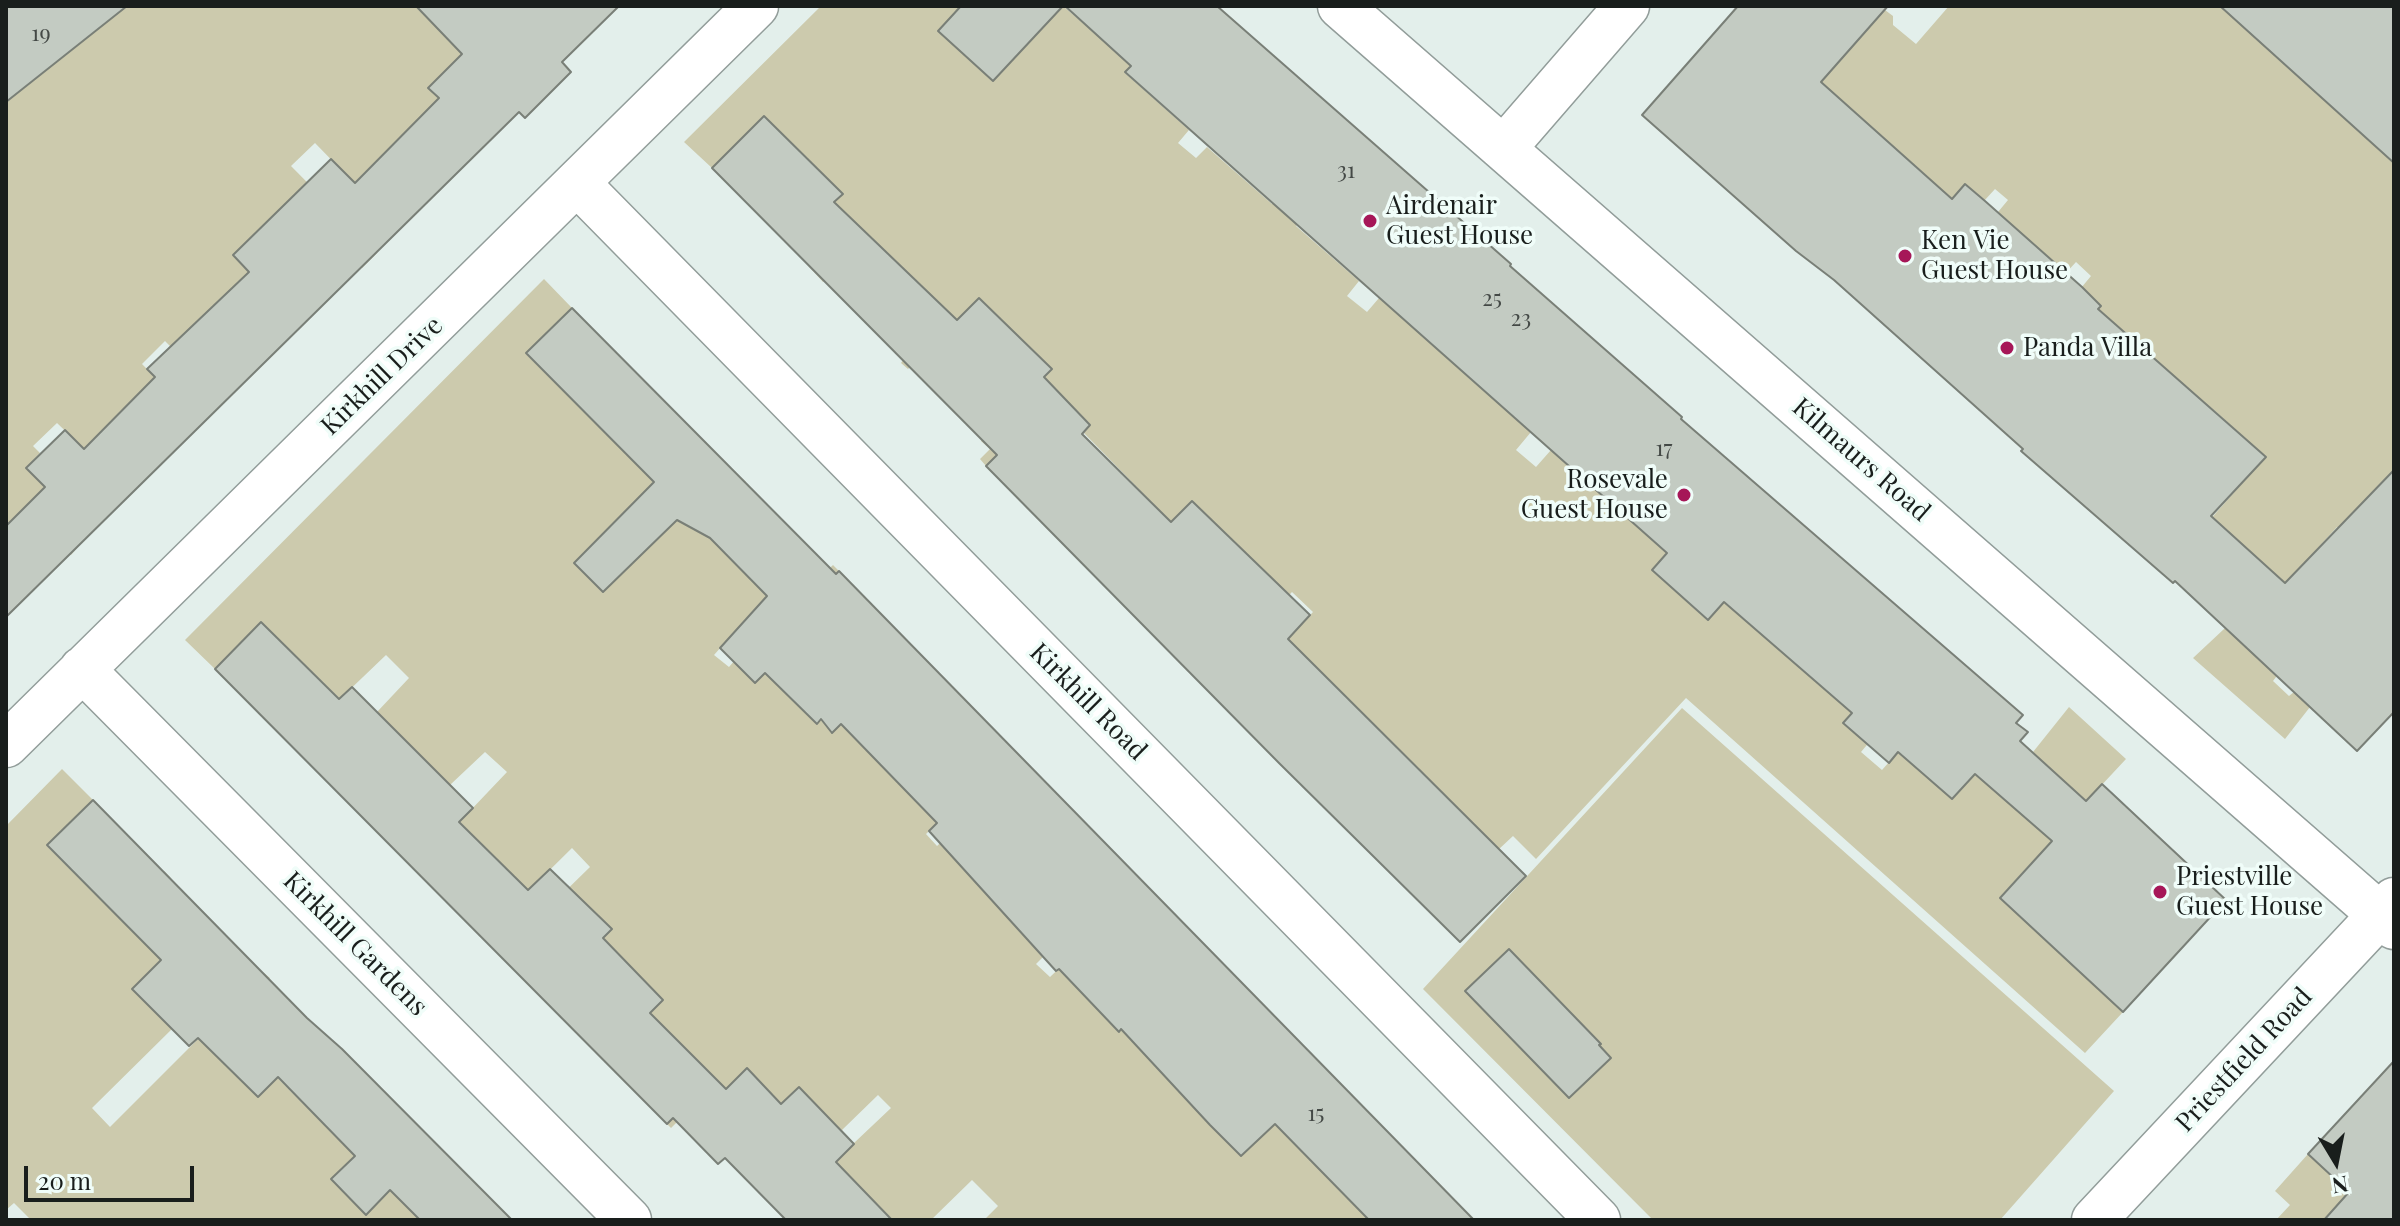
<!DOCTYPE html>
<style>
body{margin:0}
#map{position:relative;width:2400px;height:1226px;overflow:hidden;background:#e3efeb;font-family:"Playfair Display",serif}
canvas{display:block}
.frame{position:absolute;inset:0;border:8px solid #191e1c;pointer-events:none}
.north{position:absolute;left:2296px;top:1122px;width:80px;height:80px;-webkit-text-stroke:6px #f0fdf9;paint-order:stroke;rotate:170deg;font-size:22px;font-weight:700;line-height:32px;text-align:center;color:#191e1c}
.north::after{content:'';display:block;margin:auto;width:28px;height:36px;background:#191e1c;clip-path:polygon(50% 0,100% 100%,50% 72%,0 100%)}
.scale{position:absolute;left:24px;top:1166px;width:170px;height:36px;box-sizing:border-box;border:4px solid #191e1c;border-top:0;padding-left:10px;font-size:24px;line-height:28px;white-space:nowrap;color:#191e1c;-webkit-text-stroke:6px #f0fdf9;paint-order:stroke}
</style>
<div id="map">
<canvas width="2400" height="1226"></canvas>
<div class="frame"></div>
<div class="north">N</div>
<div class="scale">20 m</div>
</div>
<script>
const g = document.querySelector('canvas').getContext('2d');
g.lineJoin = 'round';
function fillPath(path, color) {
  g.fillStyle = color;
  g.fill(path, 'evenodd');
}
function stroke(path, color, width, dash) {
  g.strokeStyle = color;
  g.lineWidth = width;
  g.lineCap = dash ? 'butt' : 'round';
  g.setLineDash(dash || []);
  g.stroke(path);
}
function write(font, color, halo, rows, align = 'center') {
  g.font = font + ' "Playfair Display",serif';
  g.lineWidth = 7;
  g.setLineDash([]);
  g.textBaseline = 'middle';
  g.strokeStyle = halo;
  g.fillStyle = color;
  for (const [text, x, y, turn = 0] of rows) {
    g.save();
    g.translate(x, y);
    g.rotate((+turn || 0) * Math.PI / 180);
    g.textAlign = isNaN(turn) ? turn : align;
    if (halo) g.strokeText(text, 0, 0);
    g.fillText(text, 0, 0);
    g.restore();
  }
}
fillPath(new Path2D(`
 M127,6H437L499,91L466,124L486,145L472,159L425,112L354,183L315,143L291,166L377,253L362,268L309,214L252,236L233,255L249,272L178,354L165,341L142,364L155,377L136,397L182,444L163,462L117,416L84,449L57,423L33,446L40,453L26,468L45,487L32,501L78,547L71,555L26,507L6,526V102Z
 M821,6H1029L960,8L938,31L993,81L1063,6L1118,53L1161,33L1125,73L1189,130L1178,143L1196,158L1207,147L1272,204L1308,163L1330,186L1296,226L1359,281L1347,296L1367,312L1379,298L1445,355L1505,336L1468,377L1531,432L1516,450L1536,467L1551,450L1668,553L1652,570L1707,620L1724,601L1852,713L1843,723L1857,735L1877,733L1861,752L1882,770L1898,752L1952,799L1975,774L1997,791L2059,777L2033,752L2069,707L2126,759L2070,819L2064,893L2031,863L2000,897L2123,1012L2085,1053L1686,698L1536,859L1513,836L1498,850L1288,639L1313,612L1292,592L1267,619L1229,536L1192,501L1171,522L1083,432L1090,425L1076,410L1052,402L986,466L980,459L990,449L981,441L1052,369L979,298L908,369L901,363L942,306L869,235L823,282L790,246L842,193L764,116L712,168L684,142Z
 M1741,6L1853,46L1885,10L1893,16V25L1916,44L1949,6H2220L2394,163V470L2366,501L2394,580L2337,527L2306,561L2340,592L2273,681L2289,696L2294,692L2310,707L2285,739L2193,658L2239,615L2208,522L2265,457L2214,410L2186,441L2156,416L2183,384L2135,342L2042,371L2101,306L2081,288L2091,276L2076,262L2065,274L1998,212L2008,200L1995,189L1984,201L1907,248L1926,175L1906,158L1895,171L1853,110L1833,93L1810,119Z
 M544,279L572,308L526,354L606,433L656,393L611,439L655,482L730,468L746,482L700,527L784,612L833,565L839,571L755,653C778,675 794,701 816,723L821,719L841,723L938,822L926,834L937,846L950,834L999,882L986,894L998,907L1058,942L1036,964L1050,977L1072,956L1119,1031L1132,1019L1170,1081L1180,1093L1292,1105L1369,1220H984L998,1206L972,1180L931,1220H892L747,1069L684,1129L677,1122L671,1128L667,1124L714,1077L650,1013L663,1000L637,974L589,953L611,929L546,910L590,867L572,848L482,937L523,885L452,814L468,813L507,772L485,752L450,785L377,712L409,678L386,655L340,699L262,623L215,669L185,640ZM745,620L742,652L729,667L714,655ZM878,1095L891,1108L854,1143L842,1130Z
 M1682,708L2114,1091L2000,1220H1653L1423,989Z
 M62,769L93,800L47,846L117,916L164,871L170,877L161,959L132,989L172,1029L92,1108L110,1127L264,973L270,978L224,1024L355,1156L331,1179L365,1214L436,1144L461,1169L415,1214L420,1220H31L14,1203L6,1210V826Z
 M2308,1154L2349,1192L2324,1220H2276L2290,1205L2275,1191Z`), '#cccaad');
const building = new Path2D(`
 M6,6H127L6,102Z
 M416,6H619L562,62L571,72L525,118L519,112L6,617V526L45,487L26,468L65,430L84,449L155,377L147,369L249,272L233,255L331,159L355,183L439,98L428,88L462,54Z
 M961,6H1063L993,81L938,31Z
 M1065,6H1217L1511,264L1510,266L1682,417L1681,419L2023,715L2016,723L2028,732L2020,741L2086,801L2102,784L2226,900L2123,1012L2000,898L2052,841L1975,774L1952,799L1898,752L1889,763L1843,723L1852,713L1724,602L1708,620L1652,570L1667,553L1125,72L1131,66Z
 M1738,6H1888L1821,82L1952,199L1965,184L1985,201L2082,287L2101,306L2098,309L2266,457L2211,516L2285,583L2394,470V712L2357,751L2175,581L2173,583L2021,451L2023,449L1834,280L1796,251L1642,115Z
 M2220,6H2394V163L2343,117Z
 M764,116L843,194L834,202L957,320L979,298L1052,369L1044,377L1090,425L1082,434L1171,522L1192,501L1310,615L1288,639L1526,876L1460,942L1280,764L986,466L997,455L712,168Z
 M572,308L836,574L839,571L1474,1220H1369L1275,1124L1241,1156L1210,1125L1121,1029L1119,1032L1059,969L1056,971L929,831L937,823L841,724L832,733L821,719L817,724L765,673L755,683L720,648L767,596L710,538L677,520L603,592L574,563L654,482L526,353Z
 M261,622L339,699L352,687L473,808L459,822L528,890L550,869L612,929L603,938L663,1000L650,1013L726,1089L747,1068L781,1104L799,1087L854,1144L836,1162L892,1220H786L725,1158L718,1164L673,1118L667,1124L215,669Z
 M93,800L307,1018L342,1049L512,1220H420L390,1190L366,1215L331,1179L355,1156L278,1077L258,1097L198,1038L189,1046L132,989L161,960L47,845Z
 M1509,949L1601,1044L1599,1045L1611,1058L1569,1098L1465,991Z
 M2394,1061V1220H2324L2349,1192L2308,1154Z`);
fillPath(building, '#c3cbc2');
stroke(building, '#797f77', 2);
const street = new Path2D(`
 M1340,6L2394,927
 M1504,148L1627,6
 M578,184L1598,1220
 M82,669L629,1220
 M6,745L756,6
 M2094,1220L2394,900`);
stroke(street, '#929d9a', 47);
stroke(street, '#fff', 44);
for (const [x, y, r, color] of [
 [1370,221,8,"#a61758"],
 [1905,256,8,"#a61758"],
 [2007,348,8,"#a61758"],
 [1684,495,8,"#a61758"],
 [2160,892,8,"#a61758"]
]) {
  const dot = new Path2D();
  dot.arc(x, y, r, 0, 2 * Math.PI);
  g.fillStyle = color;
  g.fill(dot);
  stroke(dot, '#f0fdf9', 3);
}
write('22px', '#444946', null, [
 ["19",41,34],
 ["31",1346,171],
 ["25",1492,299],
 ["23",1521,319],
 ["17",1664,449],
 ["15",1316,1114]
]);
write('26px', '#191e1c', '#f0fdf9', [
 ["Airdenair",1386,206],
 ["Guest House",1386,236],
 ["Ken Vie",1921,241],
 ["Guest House",1921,271],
 ["Panda Villa",2023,348],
 ["Rosevale",1668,480,"right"],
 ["Guest House",1668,510,"right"],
 ["Priestville",2176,877],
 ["Guest House",2176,907]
], 'left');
write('26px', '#191e1c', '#f0fdf9', [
 ["Kirkhill Drive",382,376,-44],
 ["Kilmaurs Road",1861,460,41],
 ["Kirkhill Road",1088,702,45],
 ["Kirkhill Gardens",355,944,45],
 ["Priestfield Road",2244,1060,-47]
]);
</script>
